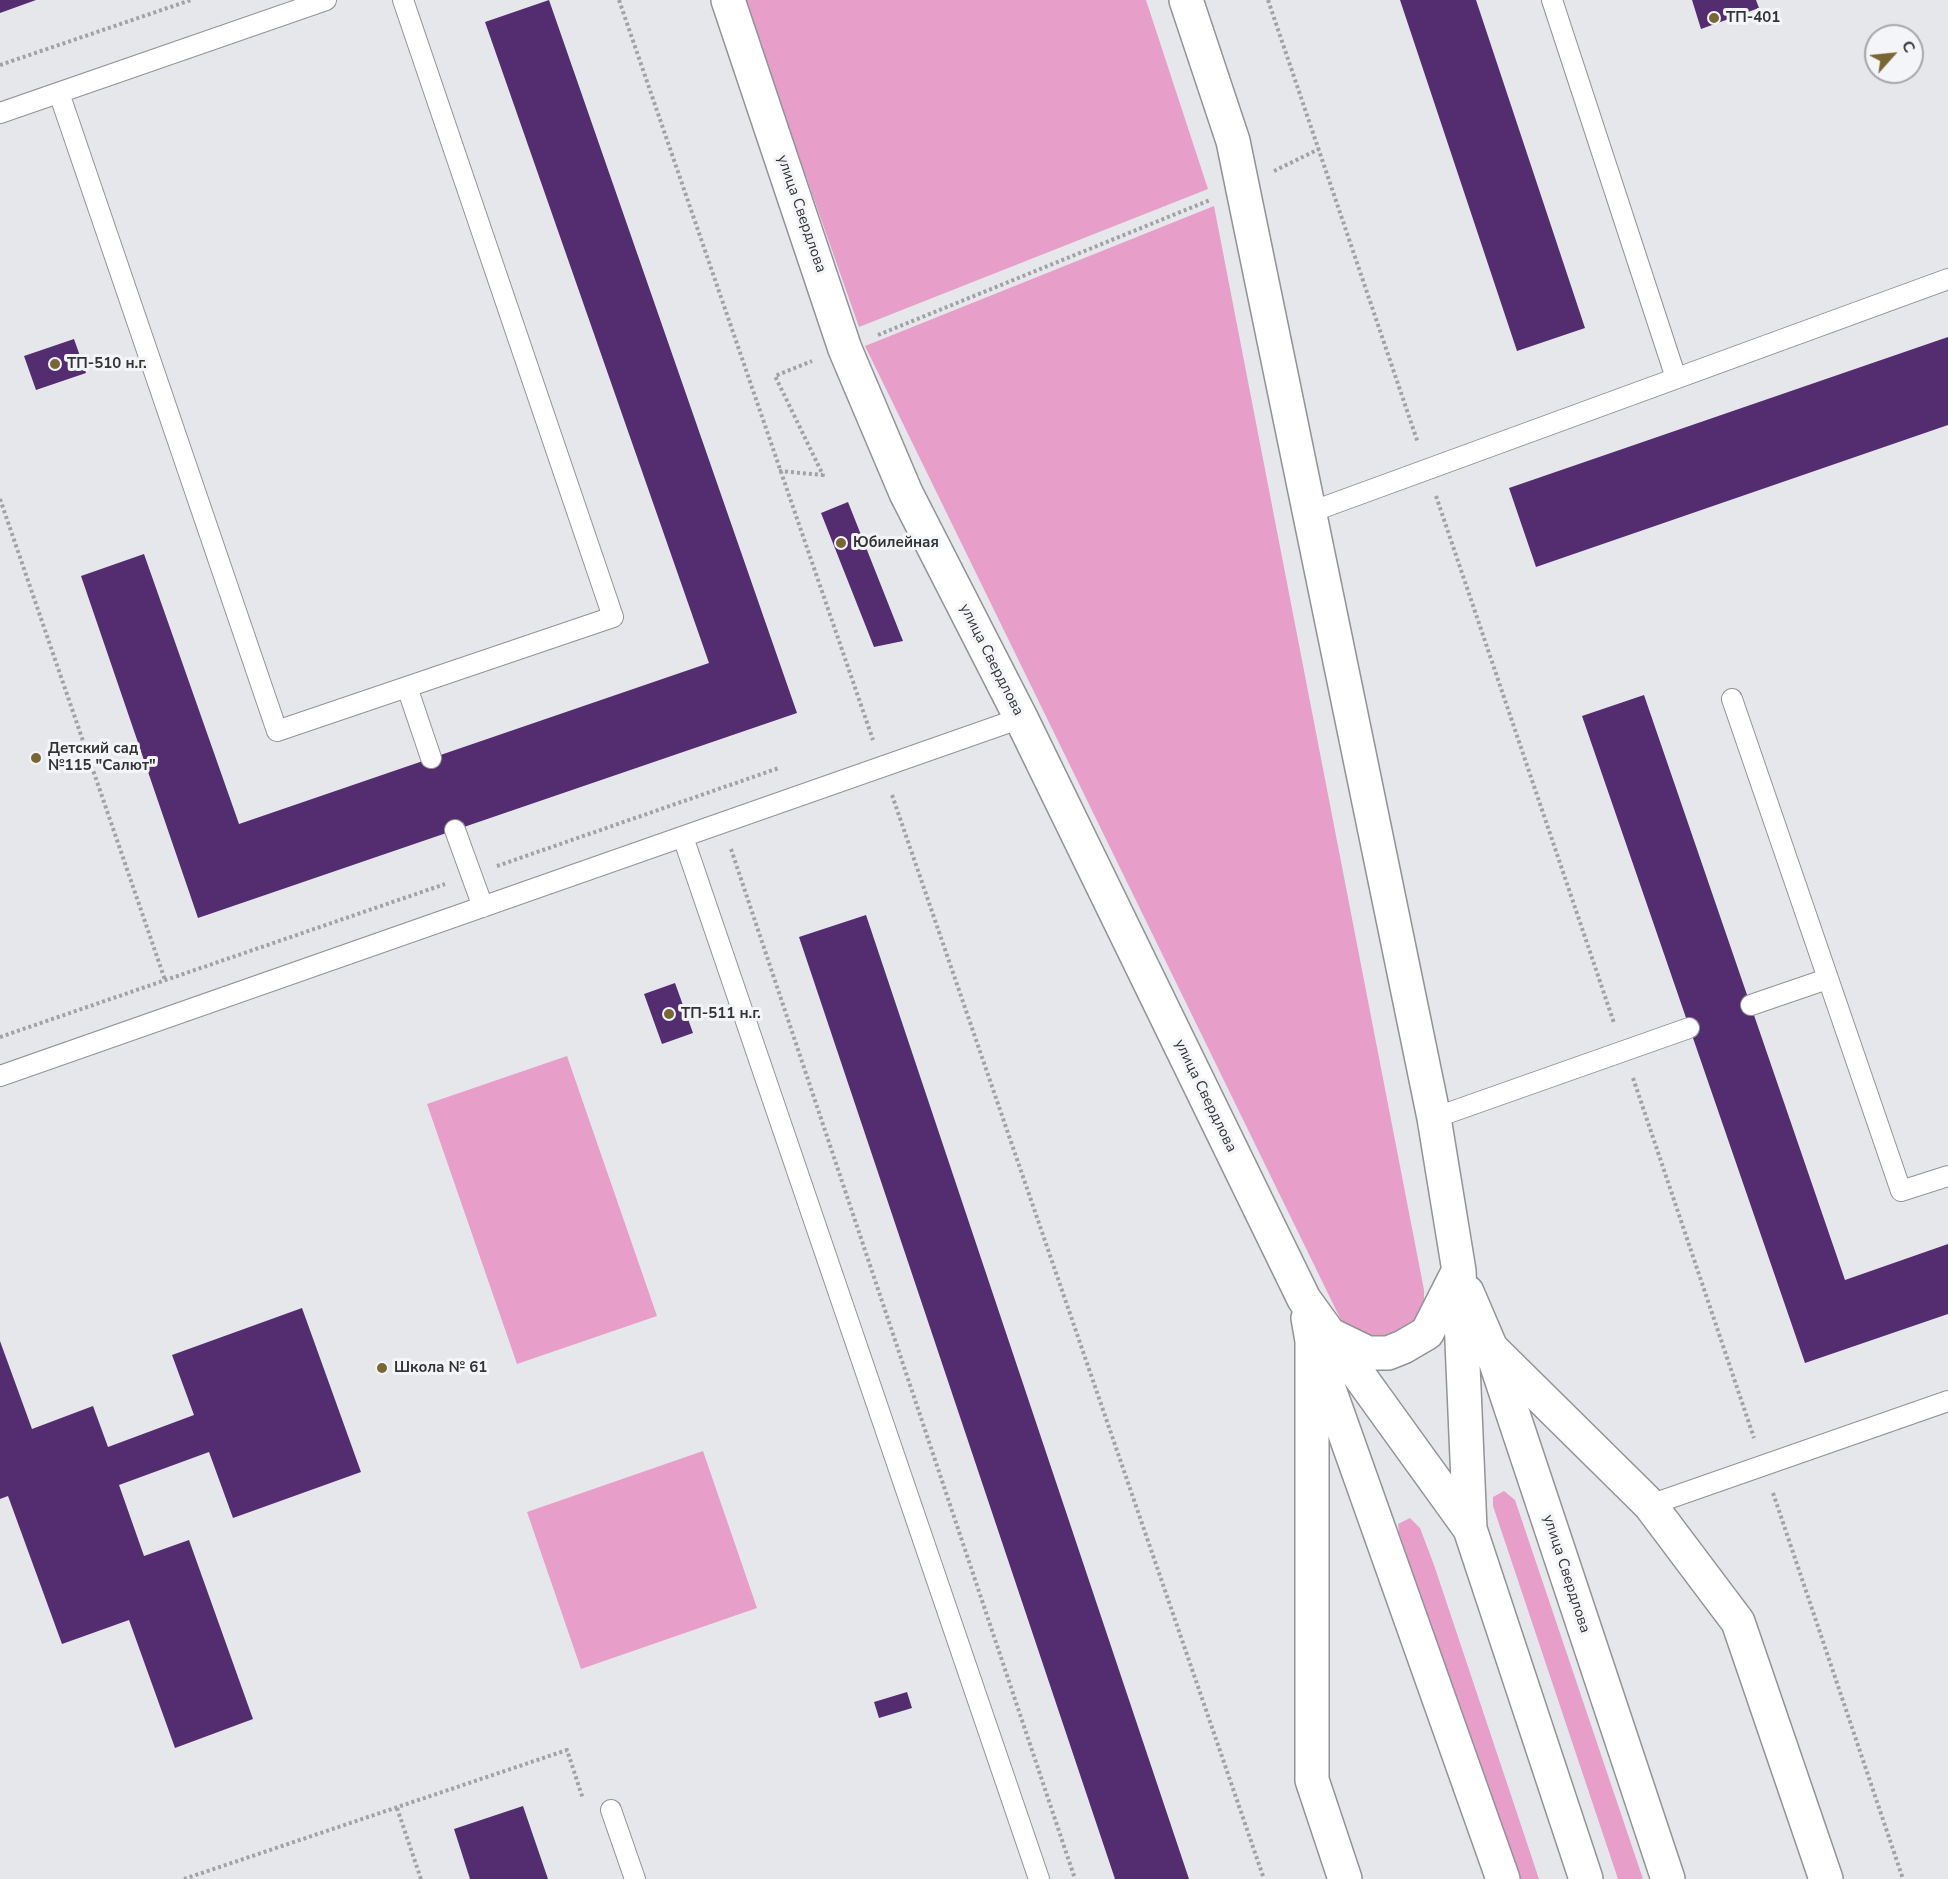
<!DOCTYPE html>
<meta charset="utf-8">
<style>
body{margin:0}
#map{position:relative;width:1948px;height:1879px;overflow:hidden;background:#e6e7eb;font-family:"Nunito Sans",sans-serif}
canvas{display:block}
.north{position:absolute;left:1864px;top:24px;width:60px;height:60px;box-sizing:border-box;background:#f4f5f8;border:2px solid #a7a7aa;border-radius:50%;rotate:63deg;font-size:16px;font-weight:700;line-height:24px;text-align:center;color:#333334}
.north::after{content:'';display:block;margin:auto;width:21px;height:27px;background:#796635;clip-path:polygon(50% 0,100% 100%,50% 72%,0 100%)}
</style>
<div id="map">
<canvas width="1948" height="1879"></canvas>
<div class="north">С</div>
</div>
<script>
const g = document.querySelector('canvas').getContext('2d');
g.lineJoin = 'round';
function fillPath(path, color) {
  g.fillStyle = color;
  g.fill(path, 'evenodd');
}
function stroke(path, color, width, dash) {
  g.strokeStyle = color;
  g.lineWidth = width;
  g.lineCap = dash ? 'butt' : 'round';
  g.setLineDash(dash || []);
  g.stroke(path);
}
function write(font, color, halo, rows, align = 'center') {
  g.font = font + ' "Nunito Sans",sans-serif';
  g.lineWidth = 6;
  g.setLineDash([]);
  g.textBaseline = 'middle';
  g.strokeStyle = halo;
  g.fillStyle = color;
  for (const [text, x, y, turn = 0] of rows) {
    g.save();
    g.translate(x, y);
    g.rotate((+turn || 0) * Math.PI / 180);
    g.textAlign = isNaN(turn) ? turn : align;
    if (halo) g.strokeText(text, 0, 0);
    g.fillText(text, 0, 0);
    g.restore();
  }
}
fillPath(new Path2D(`
 M744,0H1146L1208,189L859,327Z
 M1214,206L1424,1290V1306L1411,1328L1400,1336L1370,1339L1341,1320L865,346Z
 M567,1056L657,1316L517,1364L427,1104Z
 M703,1451L757,1608L581,1669L527,1512Z
 M1504,1491L1515,1500L1643,1879H1618L1493,1506V1497Z
 M1410,1518L1420,1528L1434,1565L1539,1879H1514L1399,1533L1398,1524Z`), '#e79fca');
fillPath(new Path2D(`
 M0,0H36L0,13Z
 M549,0L797,713L198,918L81,576L144,554L239,824L709,663L485,22Z
 M1400,0H1476L1585,328L1517,351Z
 M1692,0H1756L1759,8L1701,29Z
 M1948,337V425L1536,567L1509,488Z
 M74,339L86,373L36,390L24,356Z
 M848,502L903,641L874,647L821,513Z
 M1644,695L1845,1280L1948,1244V1314L1805,1363L1582,716Z
 M866,915L1189,1879H1115L799,937Z
 M675,983L693,1033L662,1044L644,994Z
 M302,1308L361,1472L233,1518L209,1452L119,1485L144,1556L189,1540L253,1719L175,1748L129,1620L62,1644L8,1496L0,1499V1341L32,1429L93,1406L108,1447L194,1415L172,1355Z
 M907,1692L912,1708L879,1718L874,1702Z
 M523,1806L548,1879H470L454,1829Z`), '#542d71');
const service = new Path2D(`
 M1552,0L1676,378
 M59,93L277,731L613,617L403,0
 M0,113L326,0
 M1308,513L1948,279
 M407,687L431,758
 M1732,699L1901,1191L1948,1176
 M455,830L483,907
 M683,837L1039,1879
 M1751,1005L1827,979
 M0,1076L1021,718
 M1434,1118L1689,1028
 M1650,1505L1948,1401
 M611,1810L635,1879`);
const minor = new Path2D(`
 M1312,1346V1780L1345,1879
 M1491,1348L1650,1505L1738,1622L1826,1879`);
const secondary = new Path2D(`
 M728,0L845,349L906,493L1021,718L1304,1299L1470,1529
 M1186,0L1233,141L1434,1118L1459,1271L1470,1529L1586,1879
 M1467,1292L1491,1348L1668,1879
 M1308,1318L1312,1341L1503,1879
 M1331,1335L1368,1353H1388L1403,1347L1427,1333L1458,1272`);
stroke(service, '#929396', 22);
stroke(minor, '#929396', 36);
stroke(secondary, '#929396', 36);
stroke(new Path2D(`
 M619,0L873,740
 M1268,0L1418,443
 M0,65L191,0
 M1274,171L1319,149
 M878,335L1210,200
 M779,471L823,475L775,376L812,361
 M1436,496L1614,1023
 M0,499L165,980
 M892,795L1264,1879
 M731,849L1075,1879
 M497,866L779,768
 M0,1037L445,884
 M1633,1078L1754,1438
 M1773,1493L1903,1879
 M397,1808L421,1879
 M184,1879L567,1750L583,1799`), '#a2a2a5', 4, [3, 3]);
stroke(service, '#fff', 20);
stroke(minor, '#fff', 33);
stroke(secondary, '#fff', 33);
for (const [x, y, r, color] of [
 [1714,18,6,"#796635"],
 [55,364,6,"#796635"],
 [841,543,6,"#796635"],
 [36,758,6,"#796635"],
 [669,1014,6,"#796635"],
 [382,1368,6,"#796635"]
]) {
  const dot = new Path2D();
  dot.arc(x, y, r, 0, 2 * Math.PI);
  g.fillStyle = color;
  g.fill(dot);
  stroke(dot, '#f4f5f8', 2);
}
write('bold 15px', '#333334', '#f4f5f8', [
 ["ТП-401",1726,18],
 ["ТП-510 н.г.",67,364],
 ["Юбилейная",853,543],
 ["Детский сад",48,749],
 ["№115 \"Салют\"",48,766],
 ["ТП-511 н.г.",681,1014],
 ["Школа № 61",394,1368]
], 'left');
write('15px', '#333334', '#f4f5f8', [
 ["улица Свердлова",801,214,71],
 ["улица Свердлова",991,660,63],
 ["улица Свердлова",1205,1096,64],
 ["улица Свердлова",1566,1574,72]
]);
</script>
